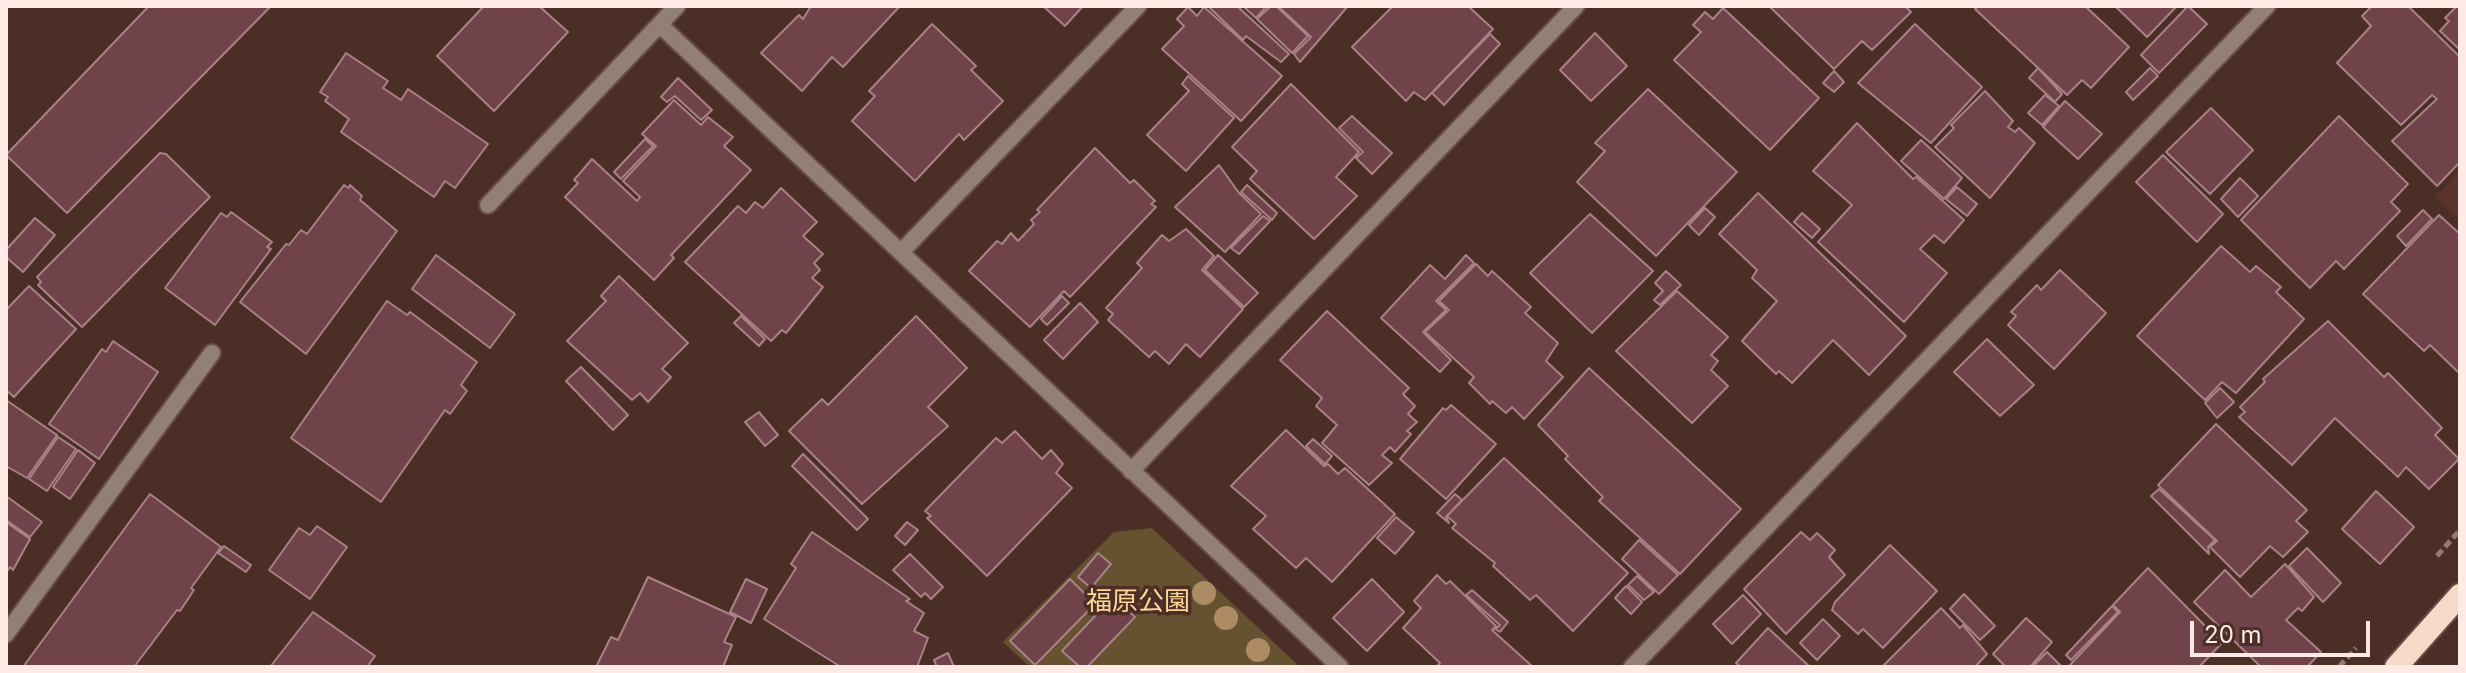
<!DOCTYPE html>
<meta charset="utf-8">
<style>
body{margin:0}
#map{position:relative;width:2466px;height:673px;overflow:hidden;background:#4b2e26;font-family:Inter,sans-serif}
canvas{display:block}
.frame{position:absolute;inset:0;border:8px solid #ffeae5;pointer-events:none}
.scale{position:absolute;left:2190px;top:621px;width:180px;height:36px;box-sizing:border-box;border:4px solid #ffeae5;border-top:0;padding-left:10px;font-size:24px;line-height:28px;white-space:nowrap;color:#ffeae5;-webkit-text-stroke:6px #4b2e26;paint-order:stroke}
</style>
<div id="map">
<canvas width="2466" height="673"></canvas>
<div class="frame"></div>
<div class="scale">20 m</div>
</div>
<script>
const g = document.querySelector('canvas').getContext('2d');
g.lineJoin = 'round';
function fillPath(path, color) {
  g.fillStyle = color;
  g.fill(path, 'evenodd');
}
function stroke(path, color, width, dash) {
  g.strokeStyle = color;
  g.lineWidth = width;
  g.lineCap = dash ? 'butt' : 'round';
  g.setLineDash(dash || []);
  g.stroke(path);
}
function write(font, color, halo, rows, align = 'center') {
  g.font = font + ' Inter,"Noto Sans JP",sans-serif';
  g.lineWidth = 7;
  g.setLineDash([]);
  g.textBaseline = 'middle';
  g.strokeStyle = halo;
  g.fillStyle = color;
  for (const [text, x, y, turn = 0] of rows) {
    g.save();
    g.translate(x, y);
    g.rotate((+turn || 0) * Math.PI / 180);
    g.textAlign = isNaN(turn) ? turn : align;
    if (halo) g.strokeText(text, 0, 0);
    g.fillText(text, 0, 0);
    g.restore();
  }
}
fillPath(new Path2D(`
 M2460,171V220L2435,197Z`), '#5a342b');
fillPath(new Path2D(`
 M1152,528L1300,667H1030L1003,642L1114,532Z`), '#665230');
const building = new Path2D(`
 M149,6H271L67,213L6,155Z
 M484,6H539L568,32L494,111L437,56Z
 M811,6H900L843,67L832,57L802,91L761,53L799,15L803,19Z
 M1043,6H1083L1065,26Z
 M1208,6H1237L1289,54L1281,62L1246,36L1243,40Z
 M1243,6H1267L1256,18Z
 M1271,6H1276L1308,36L1292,53L1257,19Z
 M1278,6H1348L1300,62L1294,54L1311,37Z
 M1393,6H1468L1493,29L1425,100L1414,92L1406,101L1352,47Z
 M1769,6H1905L1911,12L1872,50L1862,41L1834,69Z
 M1979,6H2085L2129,47L2091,88L2082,80L2067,95L1975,9Z
 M2115,6H2177L2147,37Z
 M2188,6L2207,24L2159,73L2141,55Z
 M2372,6H2408L2460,57V162L2437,186L2392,141L2437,99L2432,95L2401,125L2337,63L2371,26L2362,16Z
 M2457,6H2460V50L2440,31L2449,21L2445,18Z
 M1188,7L1197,16L1204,7L1282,76L1241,121L1162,49L1184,26L1177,19Z
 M1723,8L1819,98L1770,150L1674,60L1701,32L1693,25L1705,12L1713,19Z
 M932,24L976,66L971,70L1003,101L964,140L959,134L915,181L852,121L875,96L869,91Z
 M1915,24L1982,87L1931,143L1858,83Z
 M1595,33L1627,66L1591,101L1560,70Z
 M1490,34L1500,44L1444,105L1432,93Z
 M346,53L388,81L383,88L401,100L408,89L488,144L455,188L445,181L434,197L341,132L349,119L325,101L328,97L320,92Z
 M2038,68L2062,94L2055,102L2029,78Z
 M2150,68L2158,76L2133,100L2126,92Z
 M1834,71L1844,82L1834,92L1823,83Z
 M1188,76L1234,118L1186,171L1147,135L1189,91L1182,84Z
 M678,78L712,110L701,120L675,96L667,102L661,97Z
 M1291,84L1359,152L1336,177L1357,196L1314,239L1250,179L1257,171L1232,147Z
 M1648,89L1737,172L1656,256L1577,182L1605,151L1595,143Z
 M1985,91L2013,121L2008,127L2015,132L2019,128L2035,143L1990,198L1935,147L1954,128L1951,125Z
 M2045,95L2059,106L2042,125L2028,113Z
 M674,100L701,125L708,117L733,137L724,146L751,170L671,255L674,258L654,280L565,197L578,183L574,180L592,159L637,201L640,197L623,181L656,146L642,134Z
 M2065,101L2102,134L2078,159L2043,127Z
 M2211,108L2253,150L2210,194L2166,152Z
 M1352,116L1392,153L1372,174L1356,158L1363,152L1339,128Z
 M2339,116L2408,184L2391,202L2400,211L2344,269L2336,261L2310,288L2241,220Z
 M1857,123L1913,179L1916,177L1964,220L1944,243L1934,235L1920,249L1947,273L1904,322L1818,242L1852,205L1813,171Z
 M645,139L653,146L621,179L614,172Z
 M1921,140L1962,178L1944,199L1901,161Z
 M1095,148L1130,183L1134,180L1155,201L1151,204L1156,207L1070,297L1064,291L1030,327L969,271L997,241L1002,244L1011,233L1018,241L1034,224L1031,220L1040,212L1037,210Z
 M160,153L166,154L210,197L82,327L38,285L41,282L37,277Z
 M2163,155L2223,214L2197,242L2136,182Z
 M1219,165L1239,193L1261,214L1225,252L1175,207Z
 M2240,178L2258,196L2238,217L2221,199Z
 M344,185L349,188L350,185L362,196L360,200L397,231L306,354L240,302L286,244L289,245L301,230L307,234Z
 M1247,185L1277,213L1272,220L1241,192Z
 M1957,187L1977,204L1967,216L1946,199Z
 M781,188L817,222L803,236L823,254L814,263L820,270L812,278L823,287L786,333L782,330L771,341L685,262L738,206L746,213L755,202L763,208Z
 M1758,193L1906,336L1869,375L1833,340L1792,383L1779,371L1776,374L1742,341L1777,301L1752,278L1757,270L1719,234Z
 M1705,208L1715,217L1699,235L1689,225Z
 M2423,210L2432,219L2406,246L2397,236Z
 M231,212L272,242L267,247L271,249L215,325L165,288L221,213L227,217Z
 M1802,213L1820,229L1812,238L1794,222Z
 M1590,214L1653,271L1592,333L1530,273Z
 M2439,215L2460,234V374L2430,345L2424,351L2363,294Z
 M1263,216L1270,221L1239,254L1231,248Z
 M35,218L55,235L23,272L6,257V250Z
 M1186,229L1214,256L1202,270L1243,309L1200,357L1186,344L1169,364L1155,351L1149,357L1108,320L1113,314L1106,308L1142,268L1137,263L1162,235L1169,241Z
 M2221,246L2250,272L2256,266L2281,287L2276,292L2304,319L2236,393L2222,382L2205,400L2137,336Z
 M436,255L515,314L490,348L412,289Z
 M1218,255L1258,293L1244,307L1205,270Z
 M1466,255L1474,263L1436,301L1446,310L1423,332L1451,360L1440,372L1381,318L1430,265L1445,279Z
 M1476,264L1488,276L1492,271L1531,307L1525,313L1558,343L1546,361L1563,377L1524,419L1512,407L1506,413L1492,401L1490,404L1469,383L1474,377L1425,332L1449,310L1439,301Z
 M2060,270L2106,313L2054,369L2008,325L2016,316L2011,312L2037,285L2041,290Z
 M1666,271L1681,285L1660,305L1654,300L1663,291L1655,283Z
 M619,276L688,343L662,369L671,377L648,402L640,393L632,400L567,341L606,301L601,296Z
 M29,286L76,329L14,397L6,390V310Z
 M1677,291L1728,337L1711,355L1718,361L1711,370L1728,386L1692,423L1616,351Z
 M1062,296L1069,303L1047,325L1041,319Z
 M387,301L407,315L410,312L477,362L461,385L467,391L450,414L445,410L381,502L291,438Z
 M1080,303L1098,322L1063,359L1044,340Z
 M1327,311L1409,388L1403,394L1415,406L1408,414L1417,422L1407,431L1411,434L1395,452L1390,447L1382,455L1392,463L1369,485L1322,443L1337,425L1316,406L1322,398L1280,360Z
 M741,316L765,339L759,346L734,323Z
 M916,316L967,368L928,407L948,426L862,504L789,431L822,399L828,405Z
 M2328,321L2384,377L2388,373L2442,428L2435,435L2459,459L2429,489L2406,467L2398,477L2335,418L2292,465L2239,417L2245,412L2240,407L2265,382L2263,379Z
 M1987,339L2034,385L2000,416L1954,372Z
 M113,341L158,372L99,459L49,424L102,349L106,352Z
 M581,367L628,415L613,430L566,381Z
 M1589,368L1741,509L1680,574L1599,501L1603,497L1565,459L1568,456L1538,425Z
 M2220,388L2234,402L2217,418L2205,403Z
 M6,400L57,435L27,478L6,466Z
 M1451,405L1496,444L1446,499L1400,459L1443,408L1446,410Z
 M759,412L778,435L765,446L745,422Z
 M2216,424L2307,510L2296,521L2308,532L2283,557L2270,546L2240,577L2210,547L2217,541L2158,485Z
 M1286,430L1324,466L1328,464L1338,474L1345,468L1395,514L1332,582L1306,558L1296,568L1253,529L1266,516L1231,486Z
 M1015,431L1042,459L1051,450L1063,464L1056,473L1072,488L987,576L927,518L931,516L925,511L996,438L1002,443Z
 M58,437L76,449L47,491L29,479Z
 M1313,439L1332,456L1325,464L1306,446Z
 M78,450L95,463L70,499L53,487Z
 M803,454L868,519L857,530L792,466Z
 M1504,458L1628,573L1573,631L1536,595L1530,600L1493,566L1495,563L1452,528L1456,524L1447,516Z
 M2159,489L2215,540L2208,547L2209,554L2151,496Z
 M2376,491L2414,527L2380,564L2342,529Z
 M150,494L221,547L191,588L194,590L180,611L177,610L134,667H23Z
 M1455,494L1462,500L1446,517L1449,523L1437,513Z
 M6,496L42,522L30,537L6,520Z
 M1396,517L1414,532L1395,554L1377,538Z
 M6,522L30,539L13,570L10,567L6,573Z
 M907,522L918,530L905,545L895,536Z
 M317,526L347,547L310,599L269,570L299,528L310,535Z
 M812,532L910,599L906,601L924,613L914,631L928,638L917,667H841L764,619L796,568L791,564Z
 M1801,532L1810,540L1817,533L1835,550L1829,557L1845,575L1786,634L1744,589Z
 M1639,540L1678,575L1659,594L1622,559Z
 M1890,545L1937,591L1883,648L1863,629L1858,634L1832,610L1835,602Z
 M224,546L251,565L246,572L218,553Z
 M2307,548L2341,583L2323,602L2289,566Z
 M1098,553L1111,564L1091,588L1078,577Z
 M910,554L943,587L931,599L925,593L921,597L893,570Z
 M2285,564L2314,597L2302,611L2298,608L2286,620L2321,652L2307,667H2261L2194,602L2225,570L2251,597Z
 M2148,568L2222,643L2199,667H2068L2120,612L2113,605Z
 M1437,575L1446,584L1450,581L1496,626L1492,630L1533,667H1436L1440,663L1403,628L1421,608L1414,601Z
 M1637,576L1654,592L1644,600L1628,585Z
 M648,577L736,617L724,642L732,645L723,667H596L611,637L618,640Z
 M746,579L767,589L751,623L730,612Z
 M1070,579L1095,604L1035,665L1010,641Z
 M1372,579L1404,612L1367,651L1333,618Z
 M1626,586L1642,602L1631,614L1615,598Z
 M1472,590L1508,622L1500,632L1495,629L1500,625L1466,595Z
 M1964,594L1995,626L1980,640L1950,609Z
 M1743,595L1761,614L1732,644L1713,624Z
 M1113,597L1135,617L1087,667H1080L1062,651Z
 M2112,606L2118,612L2071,660L2066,655Z
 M1941,608L1960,628L1963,625L1987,654L1975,667H1882Z
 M313,612L375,656L367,667H270Z
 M2026,618L2052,642L2030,667H2006L1993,654Z
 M1823,619L1840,636L1817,660L1800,643Z
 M1768,628L1810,667H1741L1736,663Z
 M2047,652L2062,667H2032Z
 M948,653L954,667H937L934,660Z`);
fillPath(building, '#6f4349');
stroke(building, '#a88286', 2);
const service = new Path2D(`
 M6,634L212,353`);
const minor = new Path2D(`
 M660,25L1340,667
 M488,205L677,6
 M902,251L1138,6
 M1131,471L1576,6
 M1632,667L2267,6`);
const trunk = new Path2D(`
 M2396,667L2460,595`);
stroke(service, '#684c45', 20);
stroke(minor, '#684c45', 20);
stroke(trunk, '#684c45', 26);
stroke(new Path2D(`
 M2437,556L2460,530
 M2339,667L2356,648`), '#947a73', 5, [8, 4]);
stroke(service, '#928074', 16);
stroke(minor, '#928074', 16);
stroke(trunk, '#f5dac8', 22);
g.fillStyle = '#ad8b65';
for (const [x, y] of [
 [1204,593],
 [1226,618],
 [1258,650]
]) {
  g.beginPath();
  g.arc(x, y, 12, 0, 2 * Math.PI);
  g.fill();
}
write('26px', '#fed798', '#4b2e26', [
 ["福原公園",1138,602]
]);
</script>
